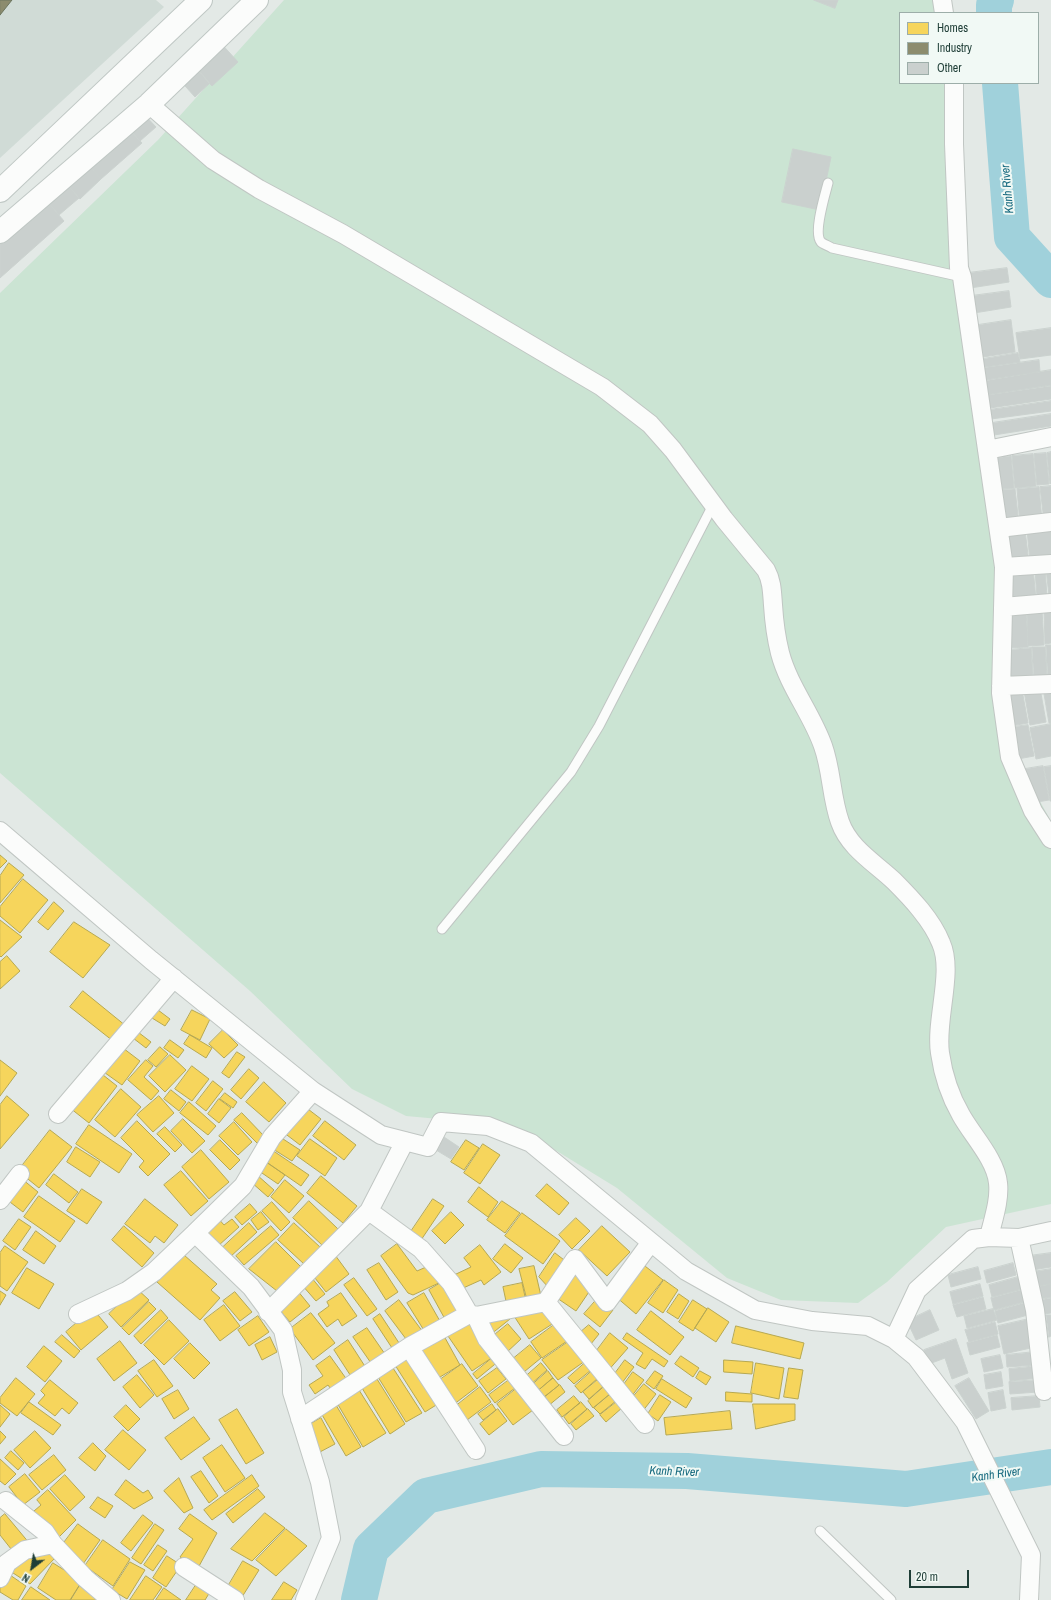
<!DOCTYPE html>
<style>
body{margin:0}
#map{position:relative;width:1051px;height:1600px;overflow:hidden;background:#e3e9e6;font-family:"Archivo Narrow",sans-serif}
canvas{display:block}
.legend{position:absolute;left:899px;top:12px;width:140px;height:72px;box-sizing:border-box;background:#f1f9f5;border:1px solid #9daea9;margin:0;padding:5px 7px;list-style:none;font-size:12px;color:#1f3e37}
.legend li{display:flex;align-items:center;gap:8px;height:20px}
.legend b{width:20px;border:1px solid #9daea9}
.north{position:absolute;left:12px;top:1548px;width:40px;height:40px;-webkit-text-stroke:3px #f1f9f5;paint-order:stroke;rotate:211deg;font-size:11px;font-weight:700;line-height:16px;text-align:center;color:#1f3e37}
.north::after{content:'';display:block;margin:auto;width:14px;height:18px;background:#1f3e37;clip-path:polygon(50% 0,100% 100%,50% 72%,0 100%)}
.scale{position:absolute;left:909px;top:1570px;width:60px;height:18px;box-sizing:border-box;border:2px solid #1f3e37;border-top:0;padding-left:5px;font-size:12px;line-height:14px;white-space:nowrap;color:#1f3e37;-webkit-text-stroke:3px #f1f9f5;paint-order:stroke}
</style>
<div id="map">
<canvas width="1051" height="1600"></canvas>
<ul class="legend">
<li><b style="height:11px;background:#f6d55c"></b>Homes</li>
<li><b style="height:11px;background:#8c8c6e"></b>Industry</li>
<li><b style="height:11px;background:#cad0ce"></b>Other</li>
</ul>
<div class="north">N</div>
<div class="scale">20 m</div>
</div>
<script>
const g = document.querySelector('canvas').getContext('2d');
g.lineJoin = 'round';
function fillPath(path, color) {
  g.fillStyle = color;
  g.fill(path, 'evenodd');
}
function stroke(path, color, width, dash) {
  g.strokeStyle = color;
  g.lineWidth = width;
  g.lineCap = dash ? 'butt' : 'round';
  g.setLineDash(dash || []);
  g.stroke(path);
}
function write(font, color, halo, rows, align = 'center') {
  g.font = font + ' "Archivo Narrow",sans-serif';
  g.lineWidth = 4;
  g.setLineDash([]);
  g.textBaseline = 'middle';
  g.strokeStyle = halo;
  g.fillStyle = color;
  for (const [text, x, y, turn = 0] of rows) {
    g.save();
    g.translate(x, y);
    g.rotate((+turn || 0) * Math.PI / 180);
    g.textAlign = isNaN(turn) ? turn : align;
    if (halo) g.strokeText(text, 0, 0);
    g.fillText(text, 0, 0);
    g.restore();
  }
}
fillPath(new Path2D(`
 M0,0H156L164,7L0,158Z`), '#d0dbd6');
fillPath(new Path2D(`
 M284,0H947L949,13H900V83H953L957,204L986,417L1006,725L1037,796L1051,821V1204L946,1227L887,1282L858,1303L781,1300L727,1278L617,1188L547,1145L483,1123L406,1116L352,1089L250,991L0,773V293L158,140Z`), '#cbe4d3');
const homes = new Path2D(`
 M0,855L7,861L0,868Z
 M9,863L24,875L0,903V876Z
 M23,879L48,900L20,933L0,916V907Z
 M54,902L64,911L48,930L38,922Z
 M0,920L22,937L1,957L0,956Z
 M74,922L110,945L83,978L50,952Z
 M7,956L20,971L0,989V962Z
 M83,991L126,1026L113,1041L70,1007Z
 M158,1010L170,1019L165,1026L152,1018Z
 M192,1010L210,1019L200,1040L181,1030Z
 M134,1029L151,1042L146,1048L129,1035Z
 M223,1030L238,1045L224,1058L209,1044Z
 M190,1035L212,1048L206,1058L184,1044Z
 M170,1040L184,1050L178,1058L164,1048Z
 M119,1045L140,1061L122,1085L101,1070Z
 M160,1047L168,1054L156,1067L148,1060Z
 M237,1052L245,1057L229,1078L222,1073Z
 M170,1055L186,1070L165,1092L149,1076Z
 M0,1060L17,1073L0,1096Z
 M146,1060L153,1066L144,1077L159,1091L151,1100L128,1080Z
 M192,1066L209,1079L192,1101L175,1089Z
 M249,1069L259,1078L241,1099L231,1090Z
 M98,1071L117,1086L89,1123L70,1108Z
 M213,1081L223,1089L206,1111L196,1103Z
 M264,1082L286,1103L269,1122L246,1102Z
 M121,1089L141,1107L115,1137L95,1120Z
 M171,1090L186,1102L179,1111L164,1099Z
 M225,1093L237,1102L233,1108L220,1099Z
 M7,1096L29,1115L0,1149V1105Z
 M159,1096L174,1113L153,1132L137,1115Z
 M219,1099L231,1108L219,1123L208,1114Z
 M189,1102L216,1126L208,1135L180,1113Z
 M304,1106L321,1119L300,1145L283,1132Z
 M242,1113L264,1136L257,1143L234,1120Z
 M183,1119L205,1141L192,1153L171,1131Z
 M137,1121L170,1154L148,1176L139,1167L144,1161L121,1138Z
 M325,1121L356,1145L344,1160L313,1136Z
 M234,1122L252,1142L238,1155L219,1136Z
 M89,1125L132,1154L119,1173L76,1144Z
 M165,1127L182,1145L175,1152L157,1134Z
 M50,1130L72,1147L39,1188L18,1171Z
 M280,1137L300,1150L292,1161L273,1149Z
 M310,1139L337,1158L325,1176L297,1156Z
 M220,1140L240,1160L230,1170L210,1150Z
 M466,1140L479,1148L464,1170L451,1162Z
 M483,1144L500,1155L480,1184L464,1173Z
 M76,1147L100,1162L90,1177L67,1162Z
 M201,1150L229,1182L209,1199L182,1167Z
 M272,1150L309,1175L301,1186L265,1161Z
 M266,1162L285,1175L278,1184L259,1171Z
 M181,1171L208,1201L191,1216L164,1185Z
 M54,1174L78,1192L69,1203L46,1185Z
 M257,1175L274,1190L268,1197L251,1182Z
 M321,1176L357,1206L343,1223L307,1193Z
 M22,1179L38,1192L23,1212L6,1199Z
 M285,1180L304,1196L289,1213L271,1197Z
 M547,1184L569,1203L559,1215L536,1196Z
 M479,1187L498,1202L488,1217L468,1202Z
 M82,1189L102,1202L87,1224L67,1211Z
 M39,1196L75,1221L60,1242L24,1217Z
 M145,1199L178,1225L164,1243L155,1236L150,1243L125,1224Z
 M433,1199L444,1206L419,1243L408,1236Z
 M309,1201L338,1229L322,1245L293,1218Z
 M502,1201L520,1213L505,1233L487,1220Z
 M272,1202L290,1222L281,1231L262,1211Z
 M250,1204L257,1212L242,1225L235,1217Z
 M261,1212L269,1222L258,1230L251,1220Z
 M451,1212L464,1225L445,1244L432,1231Z
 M522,1213L560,1241L543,1264L505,1236Z
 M217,1217L224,1225L232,1219L239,1227L218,1246L203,1229Z
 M576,1218L590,1231L572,1249L559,1235Z
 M19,1219L31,1227L15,1250L3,1241Z
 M249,1223L257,1232L229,1258L221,1249Z
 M294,1223L320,1247L304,1264L278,1240Z
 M124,1226L154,1253L142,1267L112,1240Z
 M271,1226L279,1235L244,1265L236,1256Z
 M602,1226L630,1252L607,1276L579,1250Z
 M36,1231L56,1246L44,1264L23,1250Z
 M276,1242L303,1269L277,1291L249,1269Z
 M397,1244L417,1271L433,1264L441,1282L413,1295L408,1293L381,1256Z
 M505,1244L523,1258L511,1273L493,1259Z
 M480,1245L501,1272L484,1285L481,1280L461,1289L454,1275L471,1267L464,1258Z
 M5,1246L28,1262L7,1291L0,1286V1253Z
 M555,1253L568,1263L549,1288L539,1277Z
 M184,1255L217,1284L211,1290L220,1298L200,1320L157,1282L179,1258Z
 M335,1255L349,1274L326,1292L311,1273Z
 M379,1263L398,1292L386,1300L367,1270Z
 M641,1263L663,1280L636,1314L615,1296Z
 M534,1266L541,1296L527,1300L519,1269Z
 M27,1268L54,1284L39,1309L12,1293Z
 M572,1270L593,1286L576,1311L554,1296Z
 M311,1277L325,1294L316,1301L302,1285Z
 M354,1278L377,1309L367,1316L344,1285Z
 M664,1280L678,1290L663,1313L648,1303Z
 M444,1281L462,1312L446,1321L429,1290Z
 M522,1283L526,1301L507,1306L503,1287Z
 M136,1288L149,1300L121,1327L109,1314Z
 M297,1290L310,1306L290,1322L277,1307Z
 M0,1291L6,1295L0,1305Z
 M235,1292L252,1312L240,1321L223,1301Z
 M341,1293L357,1316L342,1326L338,1319L327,1327L318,1314L329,1306L327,1302Z
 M424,1293L441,1323L425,1332L407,1303Z
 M679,1294L689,1301L678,1319L667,1312Z
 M598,1298L613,1310L600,1327L584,1314Z
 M399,1300L423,1332L409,1343L385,1311Z
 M693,1300L707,1309L693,1331L679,1322Z
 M149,1302L156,1309L129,1335L122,1328Z
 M224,1305L240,1326L220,1341L204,1320Z
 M546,1305L560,1319L529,1339L514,1316Z
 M708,1308L729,1322L716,1342L695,1328Z
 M93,1309L108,1327L81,1350L66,1332Z
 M161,1310L168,1318L141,1344L134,1336Z
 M651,1311L684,1337L670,1355L637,1330Z
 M311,1313L335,1343L313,1360L290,1329Z
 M380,1314L401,1346L394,1351L373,1319Z
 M506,1315L510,1319L490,1335L480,1320Z
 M258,1316L269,1332L249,1346L238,1330Z
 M169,1320L189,1341L164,1365L144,1345Z
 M471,1320L496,1355L472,1371L448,1336Z
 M558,1322L570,1339L542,1358L531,1342Z
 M508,1324L521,1339L506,1353L492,1337Z
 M589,1325L599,1334L586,1350L576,1336Z
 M736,1326L804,1343L800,1359L732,1343Z
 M367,1328L387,1357L373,1366L353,1337Z
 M610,1333L628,1348L606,1373L592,1357Z
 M627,1333L668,1361L664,1367L652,1359L645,1369L636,1364L643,1353L623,1339Z
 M62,1335L80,1351L74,1358L55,1342Z
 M444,1336L460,1365L435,1380L418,1351Z
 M270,1337L277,1352L262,1360L255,1345Z
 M348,1340L368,1371L354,1381L334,1350Z
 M571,1340L585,1361L558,1380L542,1360Z
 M120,1341L137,1363L114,1381L97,1359Z
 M190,1343L210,1363L194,1379L174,1359Z
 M530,1345L541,1358L519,1376L508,1363Z
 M44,1346L62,1361L45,1382L27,1367Z
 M412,1355L441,1402L425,1412L395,1365Z
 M496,1355L500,1360L477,1379L473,1374Z
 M330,1356L350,1384L335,1395L328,1385L315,1394L309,1385L323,1376L316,1366Z
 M681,1356L699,1368L693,1377L675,1364Z
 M154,1360L173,1386L157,1397L138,1371Z
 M625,1360L634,1367L619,1387L611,1379Z
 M724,1360L753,1362L752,1374L724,1372Z
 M541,1363L547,1370L530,1385L524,1378Z
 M585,1363L591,1370L574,1384L568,1378Z
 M756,1363L784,1368L779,1399L751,1393Z
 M462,1364L478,1386L453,1405L437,1382Z
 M393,1368L422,1413L406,1422L378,1377Z
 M497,1368L506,1379L488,1393L479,1381Z
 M789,1368L803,1370L798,1399L784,1397Z
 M548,1371L553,1378L536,1392L531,1386Z
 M592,1371L598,1378L581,1393L575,1386Z
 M655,1371L663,1376L654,1389L646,1383Z
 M700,1371L711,1377L706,1385L696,1378Z
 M633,1372L644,1380L631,1397L620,1390Z
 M137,1375L154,1395L140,1408L123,1387Z
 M16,1378L35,1394L17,1416L0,1403V1398Z
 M553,1378L559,1385L542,1399L536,1393Z
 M600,1378L606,1384L589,1399L583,1392Z
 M377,1379L405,1424L390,1434L362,1388Z
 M662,1379L692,1398L686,1408L656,1389Z
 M50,1380L78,1403L69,1414L62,1408L55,1416L38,1403L45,1395L41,1391Z
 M509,1380L515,1388L495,1403L489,1395Z
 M644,1384L656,1394L642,1412L629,1402Z
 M560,1385L565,1392L548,1406L542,1399Z
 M605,1386L611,1393L593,1408L588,1401Z
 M480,1387L491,1402L467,1420L456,1406Z
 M516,1389L533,1410L513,1425L497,1404Z
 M178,1390L189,1409L174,1419L162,1399Z
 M359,1390L386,1433L363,1447L337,1403Z
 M726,1392L752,1394V1402L726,1401Z
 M612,1393L617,1400L600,1414L594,1408Z
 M660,1395L671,1402L658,1421L648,1414Z
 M574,1396L580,1403L562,1417L557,1410Z
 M618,1401L623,1407L606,1422L600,1415Z
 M29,1402L61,1425L53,1435L21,1413Z
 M581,1402L587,1409L569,1424L564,1417Z
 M492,1404L496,1410L483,1420L478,1414Z
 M753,1404H795V1420L756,1429Z
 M0,1405L10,1414L0,1427Z
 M126,1405L140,1419L128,1431L114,1417Z
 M336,1405L361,1447L346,1456L321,1413Z
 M237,1409L264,1453L246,1464L219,1420Z
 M498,1409L507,1421L489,1435L480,1424Z
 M588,1409L594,1416L576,1430L571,1424Z
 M730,1411L732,1429L666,1435L664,1418Z
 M194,1417L210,1439L181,1460L165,1438Z
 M321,1418L335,1444L318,1453L304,1428Z
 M123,1430L146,1450L129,1470L105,1450Z
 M0,1431L6,1437L0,1444Z
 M35,1431L51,1448L30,1468L14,1450Z
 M93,1443L106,1456L95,1471L79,1458Z
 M222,1445L245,1478L225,1492L203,1458Z
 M11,1451L24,1463L18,1470L5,1458Z
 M54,1455L66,1470L42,1490L29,1475Z
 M0,1459L16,1474L5,1485L0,1481Z
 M201,1471L218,1496L209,1503L191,1477Z
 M25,1474L40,1492L23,1505L9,1487Z
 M65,1475L85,1497L70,1511L50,1489Z
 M252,1475L259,1486L212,1520L204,1510Z
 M179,1478L193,1508L184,1513L164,1491Z
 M126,1480L143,1493L148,1490L153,1498L134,1509L115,1495Z
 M258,1489L265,1497L233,1523L226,1514Z
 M48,1490L76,1520L59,1537L34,1511L41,1505L37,1500Z
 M98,1497L113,1506L105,1518L90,1508Z
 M265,1513L285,1528L252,1561L231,1549Z
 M5,1514L30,1544L15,1554L0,1535V1518Z
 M190,1514L217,1533L198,1568L180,1557L193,1539L179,1529Z
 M143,1515L153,1523L131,1551L121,1543Z
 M78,1524L100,1540L83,1564L60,1548Z
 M155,1524L164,1530L141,1564L132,1558Z
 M286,1529L307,1546L276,1576L256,1560Z
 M103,1540L130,1559L113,1586L85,1566Z
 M158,1545L167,1551L153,1571L144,1565Z
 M43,1548L55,1558L30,1584L10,1571Z
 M167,1556L181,1565L166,1587L153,1578Z
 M243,1561L259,1570L242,1597L227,1588Z
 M130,1562L145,1570L127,1599L112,1590Z
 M53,1563L82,1581L70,1600H56L38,1588Z
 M7,1573L26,1586L18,1600H13L0,1592V1584Z
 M146,1576L162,1587L153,1600H130Z
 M200,1579L213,1587L205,1600H186Z
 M82,1582L104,1600H71Z
 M284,1582L297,1590L291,1600H272Z
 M31,1587L50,1600H22Z
 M164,1588L181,1600H156Z`);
fillPath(homes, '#f6d55c');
stroke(homes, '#b6a851', 1);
const industry = new Path2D(`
 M0,0H12L0,15Z`);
fillPath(industry, '#8c8c6e');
stroke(industry, '#6b755e', 1);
stroke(new Path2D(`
 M994,13V5L996,0
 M1000,83L1012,237L1051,280
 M359,1600L371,1549L426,1496L541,1469L687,1471L906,1489L1051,1467`), '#a0d1db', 36);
const building = new Path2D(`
 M814,0H838L835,8Z
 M218,40L238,62L212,86L192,64Z
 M192,64L210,83L195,97L177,77Z
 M142,112L156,127L140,141L126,126Z
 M126,126L142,143L101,179L86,162Z
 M793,149L831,157L820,210L782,202Z
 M86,162L101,179L80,199L64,181Z
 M64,181L79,198L59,215L46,200Z
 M46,200L64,221L0,278V241Z
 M1007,268L1009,282L970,288L968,273Z
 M1009,291L1011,307L974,313L971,296Z
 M1011,320L1015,352L983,357L978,325Z
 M1051,328V355L1020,359L1016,333Z
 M1018,353L1020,362L985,367L983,359Z
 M1039,360L1040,372L984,380L982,368Z
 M1051,370V385L986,395L984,381Z
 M1051,386V399L990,408L988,395Z
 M1051,401V411L991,419L989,410Z
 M1051,414V426L994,435L992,423Z
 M1051,452V483L1050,484L1047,453Z
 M1046,453L1049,484L1037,485L1034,454Z
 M1033,454L1036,486L1015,488L1012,456Z
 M1011,456L1014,488L1000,489L996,458Z
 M1051,486V520L1044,521L1040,487Z
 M1039,487L1042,521L1020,524L1017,489Z
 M1015,489L1019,524L1004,526L1000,490Z
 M1051,527V559L1030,561L1027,530Z
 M1025,530L1029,563L1007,565L1004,532Z
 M1033,568L1036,599L1012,602L1008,571Z
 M1051,568V595H1049L1046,569Z
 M1045,569L1047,596L1037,597L1035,570Z
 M1026,609L1028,647L1008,648L1006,610Z
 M1042,610L1044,645L1028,646L1027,611Z
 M1051,610V643L1045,644L1044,611Z
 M1046,645H1051V679H1048Z
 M1032,647H1045L1047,677L1034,678Z
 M1031,648L1033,681L1010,682L1008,650Z
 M1051,687V723H1049L1043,688Z
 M1040,688L1046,722L1030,725L1024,691Z
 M1022,690L1028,723L1011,726L1005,693Z
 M1051,724V756L1036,759L1030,728Z
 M1028,725L1034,756L1018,759L1013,727Z
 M1043,766L1049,800L1031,803L1025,769Z
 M1051,766V801H1050L1044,767Z
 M444,1137L459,1147L451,1159L436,1150Z
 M1051,1253V1267L1032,1270L1029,1256Z
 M1013,1263L1016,1275L987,1283L984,1271Z
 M978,1267L981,1279L951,1287L948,1275Z
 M1051,1269V1284L1034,1287L1032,1272Z
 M1018,1277L1022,1289L992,1297L989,1285Z
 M980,1284L983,1296L953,1304L950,1292Z
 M1051,1284V1297L1038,1299L1036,1287Z
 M1021,1290L1024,1302L994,1310L991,1298Z
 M983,1297L986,1309L957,1317L953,1305Z
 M1051,1298V1313L1038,1315L1035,1301Z
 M1024,1303L1028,1315L998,1323L995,1311Z
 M993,1309L997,1320L967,1328L964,1316Z
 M930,1310L939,1330L916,1340L907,1321Z
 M1046,1315H1051V1336L1049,1337Z
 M1029,1319L1035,1347L1004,1354L998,1326Z
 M995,1322L998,1334L969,1342L965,1330Z
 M997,1335L1000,1347L970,1355L967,1343Z
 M956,1339L968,1373L952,1379L945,1358L929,1364L924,1350Z
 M1035,1352L1036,1365L1007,1367L1006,1355Z
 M1000,1355L1003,1368L984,1372L981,1359Z
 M1037,1366L1038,1378L1010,1381L1009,1369Z
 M1001,1372L1003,1386L986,1389L984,1375Z
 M969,1378L989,1411L976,1419L955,1386Z
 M1038,1380V1392L1010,1394L1009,1382Z
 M1003,1390L1006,1408L991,1411L988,1393Z
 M1039,1396L1040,1407L1012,1410L1011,1398Z`);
fillPath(building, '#cad0ce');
stroke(building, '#cbd2cf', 1);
const service = new Path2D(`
 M828,183C825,195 813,233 821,242C823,244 829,246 832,248L962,277
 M442,929L571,772L599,726L713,505
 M820,1531L891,1600`);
const minor = new Path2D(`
 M942,0L944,13
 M954,83V144L959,268L962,277L1004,567L1001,693L1010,757L1033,811L1051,839
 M149,104L213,160L259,189L343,234L602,387L650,424L673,450L724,519L766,570C772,581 772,592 773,605C774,621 776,637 780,653C789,687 812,714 823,746C832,771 831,797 840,822C849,848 875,863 894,881C911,898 932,920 941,943C954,972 935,1020 940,1053C943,1074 950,1096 961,1115C972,1135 996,1160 998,1183C1000,1200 993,1220 989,1237
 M987,450L1051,437
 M999,528L1051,522
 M1004,567L1051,564
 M1003,607L1051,603
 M1001,686L1051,684
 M0,831L151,960L313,1091L381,1135L428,1147L441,1122L488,1126L531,1143L686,1271L755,1310L812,1321L868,1326L894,1339L916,1357L965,1422L1031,1555L1029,1600
 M58,1114L174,978
 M0,1200L20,1174
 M369,1211L421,1249L451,1283L469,1314L476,1316L487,1339L564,1436
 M1019,1238L1035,1310L1044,1391
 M546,1302L645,1424
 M268,1312L369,1211L405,1141
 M78,1314L127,1291L154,1272L195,1233
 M476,1316L546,1302L575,1259L607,1302L651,1242
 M894,1339L917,1290L973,1239L989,1237L1019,1238L1051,1231
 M409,1347L476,1450
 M300,1419L409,1347L469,1314
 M6,1501L45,1532L53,1544L85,1578L111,1600
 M184,1567L235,1600
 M0,1578L7,1563L25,1550L53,1544
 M305,1600L331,1538L320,1482L292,1392V1370L283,1330L251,1287L195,1233L243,1186L272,1137L313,1091`);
const secondary = new Path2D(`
 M0,191L201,0
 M0,232L149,104L257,0`);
stroke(service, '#c0c6c3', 11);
stroke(minor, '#c0c6c3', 20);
stroke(secondary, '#bfc7c4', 24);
stroke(service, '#fbfcfb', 9);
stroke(minor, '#fbfcfb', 18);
stroke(secondary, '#fbfcfb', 22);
write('italic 12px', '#15697e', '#f1f9f5', [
 ["Kanh River",1008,189,-95],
 ["Kanh River",674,1472,2],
 ["Kanh River",996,1475,-8]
]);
</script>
